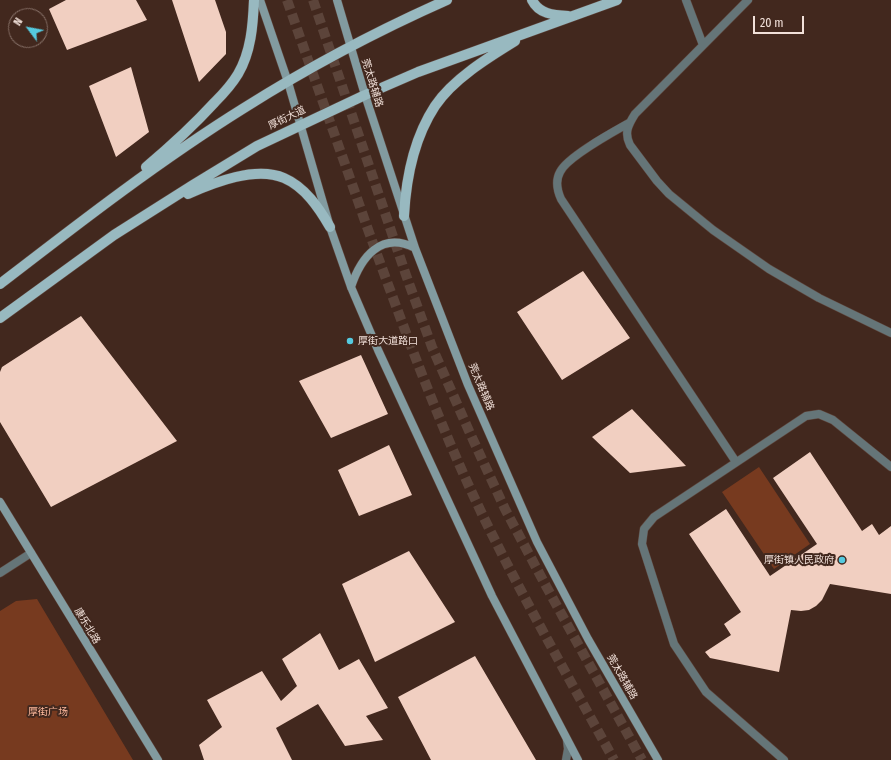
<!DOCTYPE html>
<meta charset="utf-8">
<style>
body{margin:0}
#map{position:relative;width:891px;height:760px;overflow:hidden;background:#42281e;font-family:"Fira Sans Condensed",sans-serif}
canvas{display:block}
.north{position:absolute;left:8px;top:8px;width:40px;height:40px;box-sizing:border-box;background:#42281e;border:1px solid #887269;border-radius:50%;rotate:302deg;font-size:11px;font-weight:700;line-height:16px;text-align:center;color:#f1e0d9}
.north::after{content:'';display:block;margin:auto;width:14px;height:18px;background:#55cadf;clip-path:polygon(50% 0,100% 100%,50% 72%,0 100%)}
.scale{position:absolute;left:753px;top:16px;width:51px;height:18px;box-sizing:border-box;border:2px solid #f1e0d9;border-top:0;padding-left:5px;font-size:12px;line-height:14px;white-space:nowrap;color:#f1e0d9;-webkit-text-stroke:3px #42281e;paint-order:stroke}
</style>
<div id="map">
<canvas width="891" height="760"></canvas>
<div class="north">N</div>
<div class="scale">20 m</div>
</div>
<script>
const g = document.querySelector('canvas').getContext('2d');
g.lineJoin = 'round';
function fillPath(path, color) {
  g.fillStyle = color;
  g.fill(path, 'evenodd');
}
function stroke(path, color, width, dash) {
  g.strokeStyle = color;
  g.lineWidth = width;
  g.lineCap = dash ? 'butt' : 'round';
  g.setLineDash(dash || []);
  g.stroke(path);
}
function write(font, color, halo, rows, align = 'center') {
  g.font = font + ' "Fira Sans Condensed","Noto Sans SC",sans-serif';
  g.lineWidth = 4;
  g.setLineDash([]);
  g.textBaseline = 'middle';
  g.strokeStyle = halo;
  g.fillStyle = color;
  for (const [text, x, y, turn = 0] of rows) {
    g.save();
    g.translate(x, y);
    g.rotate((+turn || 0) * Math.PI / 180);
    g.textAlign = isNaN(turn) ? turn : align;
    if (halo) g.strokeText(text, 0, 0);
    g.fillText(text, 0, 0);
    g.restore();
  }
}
fillPath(new Path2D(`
 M759,467L810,544L774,569L722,492Z
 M37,599L133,760H0V611L16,601Z`), '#773a1f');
fillPath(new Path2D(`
 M66,0H136L147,20L67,50L49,9Z
 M172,0H215L226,32V54L199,82Z
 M131,67L149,132L116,157L89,86Z
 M583,271L630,338L562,380L517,312Z
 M81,316L177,441L51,507L0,422V372L2,367Z
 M361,355L388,414L331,438L299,381Z
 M632,409L686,466L630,473L592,437Z
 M389,445L412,495L359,516L338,470Z
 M810,452L862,531L872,524L879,535L891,526V594L830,584L822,600L816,606L809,610L801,611L791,610L779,672L710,658L705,652L731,635L724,624L741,612L689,534L726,509L770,576L817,544L773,478Z
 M409,551L455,622L375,662L342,584Z
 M320,633L339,670L359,659L388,708L366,716L383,740L345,746L318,704L276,728L292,760H204L199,745L222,727L207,700L262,671L281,701L297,686L282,659Z
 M475,656L536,760H431L398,697Z`), '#f1cfc1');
stroke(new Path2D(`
 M287,0C313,75 340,149 366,224C402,323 438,423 484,518C524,600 570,680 614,760
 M313,0L406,275L432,347L469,431L505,509L546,586L642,760`), '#5c443a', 10, [10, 5]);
const lane = new Path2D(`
 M686,0L703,45
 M748,0L635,114C628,125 624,133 630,145L657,181L669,194L713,230L769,269L819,298L891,333
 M629,123C613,132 567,157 560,172C555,181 557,190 561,199L736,462
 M784,760L706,692L674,644L642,544L644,529L654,517L806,416L819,414L833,420L891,467`);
const street = new Path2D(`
 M0,573L31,553
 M566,760L568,749L567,740`);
const secondary = new Path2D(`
 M260,0L288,82L330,227L351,287L378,350L492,596L578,760
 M337,0L365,95L415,248L468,385L537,542L588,639L658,760
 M351,287C361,257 381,231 415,248
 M0,502L158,760`);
const primary = new Path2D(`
 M532,0C539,14 553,15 568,16
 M146,167C170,147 193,126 215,102C223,94 232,84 238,74C251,52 253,25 254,0
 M188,194C215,182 256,166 284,178C305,187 319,208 330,227
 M404,216C406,178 414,138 435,106C453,79 489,57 515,41
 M0,284C79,223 159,161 244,108C309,67 377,31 447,0
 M0,318L114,235L193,185L257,146L365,95L418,72L617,0`);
stroke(lane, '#5e453c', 9);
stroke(street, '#5e453c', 9);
stroke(secondary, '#5e453c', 9);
stroke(primary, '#5e453c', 11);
stroke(lane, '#657578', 8);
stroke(street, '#657578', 8);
stroke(secondary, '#829ba0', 8);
stroke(primary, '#98b9c0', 10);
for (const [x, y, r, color] of [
 [350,341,4,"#55cadf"],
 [842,560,4,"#55cadf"]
]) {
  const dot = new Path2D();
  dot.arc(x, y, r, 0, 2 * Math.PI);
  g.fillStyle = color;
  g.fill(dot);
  stroke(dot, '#42281e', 1.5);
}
write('10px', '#f1e0d9', '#42281e', [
 ["莞太路辅路",372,83,73],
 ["厚街大道",287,118,-26],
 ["莞太路辅路",481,387,67],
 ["康乐北路",87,626,59],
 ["莞太路辅路",622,677,60]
]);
write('10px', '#f1e0d9', '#42281e', [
 ["厚街大道路口",358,341],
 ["厚街镇人民政府",834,560,"right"]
], 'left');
write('10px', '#feb99d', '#42281e', [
 ["厚街广场",48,712]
]);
</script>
